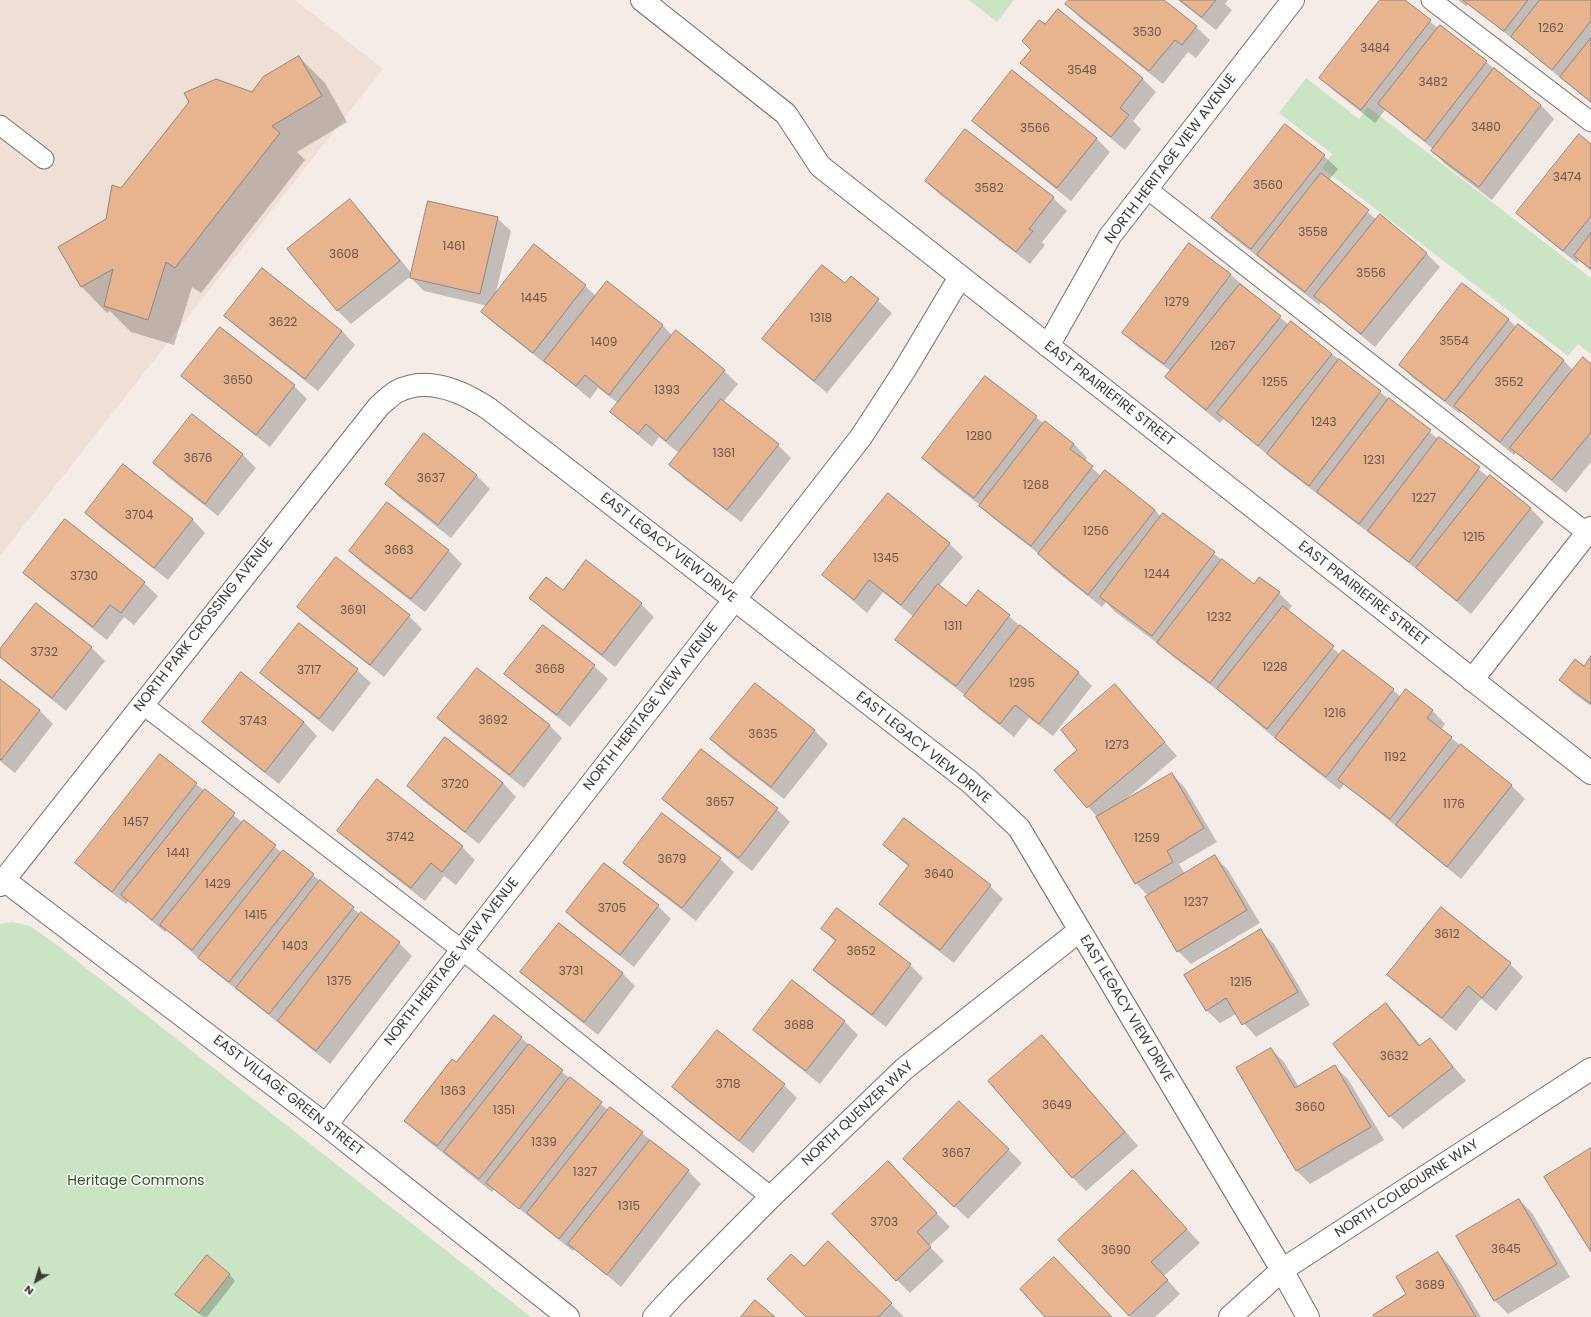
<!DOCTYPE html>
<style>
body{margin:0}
#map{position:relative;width:1591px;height:1317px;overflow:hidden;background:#f5ece7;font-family:Poppins,sans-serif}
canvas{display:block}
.north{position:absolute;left:16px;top:1261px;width:40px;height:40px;-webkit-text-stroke:3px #fff;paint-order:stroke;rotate:218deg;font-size:11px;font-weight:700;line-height:16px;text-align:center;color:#3c3937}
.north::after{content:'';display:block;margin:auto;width:14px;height:18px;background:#3c3937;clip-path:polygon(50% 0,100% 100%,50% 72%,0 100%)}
</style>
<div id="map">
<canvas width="1591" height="1317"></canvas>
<div class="north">N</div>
</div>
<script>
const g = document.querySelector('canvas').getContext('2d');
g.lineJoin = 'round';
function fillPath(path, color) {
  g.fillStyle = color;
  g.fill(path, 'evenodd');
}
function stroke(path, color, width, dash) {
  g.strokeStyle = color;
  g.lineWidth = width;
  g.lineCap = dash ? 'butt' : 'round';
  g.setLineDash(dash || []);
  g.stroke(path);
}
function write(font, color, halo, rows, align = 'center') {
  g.font = font + ' Poppins,sans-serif';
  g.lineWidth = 3;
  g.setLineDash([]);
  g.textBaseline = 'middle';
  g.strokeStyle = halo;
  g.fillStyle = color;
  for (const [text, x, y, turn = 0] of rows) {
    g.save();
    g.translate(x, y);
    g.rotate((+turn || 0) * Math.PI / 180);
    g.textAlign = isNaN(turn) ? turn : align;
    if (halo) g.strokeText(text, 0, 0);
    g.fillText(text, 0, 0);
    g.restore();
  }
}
fillPath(new Path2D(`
 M0,0H295L383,69L0,556Z`), '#efdfd5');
fillPath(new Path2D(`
 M969,0H1014L997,22Z
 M1306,78L1359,119L1368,107L1591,278V354L1578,344L1568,356L1322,168L1332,154L1279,113Z
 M12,922L30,926L53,942L531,1317H0V924Z`), '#cbe5c4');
fillPath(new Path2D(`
 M1070,0H1162L1196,27L1210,40L1196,58L1188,52L1163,84L1080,18L1066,4Z
 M1178,0H1228L1225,4L1232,10L1216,30Z
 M1381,0H1404L1438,28L1486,62L1541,105L1554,119L1492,200L1445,164L1432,151L1433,149L1385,110L1375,123L1334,91L1321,78Z
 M1458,0H1591V103L1518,43L1468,4L1466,6Z
 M1058,10L1143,79L1156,92L1133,121L1141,129L1125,150L1035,76L1021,63L1032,50L1045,26Z
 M299,57L325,83L347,122L297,152L305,160L201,293L192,287L174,345L131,332L110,311L107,313L82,287L59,247L106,220L122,190Z
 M1013,72L1097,139L1110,152L1071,201L987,134L973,121Z
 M966,130L1053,198L1067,211L1042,242L1045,245L1030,264L939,194L926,181Z
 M1591,145V271L1579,260L1577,263L1531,226L1517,213Z
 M1324,156L1338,169L1329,180L1377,220L1426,253L1440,267L1375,347L1321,302L1319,305L1225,231L1212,218Z
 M350,201L363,214L412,274L497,218L511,231L495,296L534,246L585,286L596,296L607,282L663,326L673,336L724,371L738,384L723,402L778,445L791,458L741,522L684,478L671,464L679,453L659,437L652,447L611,412L618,403L598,388L590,399L548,364L547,365L496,325L483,312L488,306L424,291L411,278L412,275L351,324L338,311L289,250Z
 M1190,244L1231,275L1289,325L1332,354L1380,392L1438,439L1531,509L1544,522L1471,614L1423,574L1282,467L1224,418L1220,423L1180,390L1167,377L1171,371L1137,346L1124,332Z
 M851,277L892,313L827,393L777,352L763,339L845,285Z
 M225,316L342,331L355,345L318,391L239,329Z
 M1508,319L1516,327L1563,360L1573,370L1591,365V462L1566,493L1516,452L1514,455L1461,412L1459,413L1413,378L1400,365Z
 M182,376L294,386L307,399L270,447L196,389Z
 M192,415L243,455L256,468L218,516L168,477L155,463Z
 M1036,417L1044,424L1074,444L1087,458L1084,461L1101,476L1155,510L1161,517L1163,514L1254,585L1279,593L1292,606L1288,611L1341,655L1393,690L1401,697L1432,710L1445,724L1441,730L1512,786L1525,799L1461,879L1344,784L1340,790L1290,751L1224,695L1172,656L1160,645L1114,611L1106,602L1102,607L1052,568L1039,554L994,519L981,506L936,471L923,458Z
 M477,476L490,489L451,538L399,497L386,484Z
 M888,494L950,544L963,557L939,586L967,607L1009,616L1022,628L1079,673L1092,686L1053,736L1029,718L1014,737L979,709L966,696L910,653L897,640L914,617L883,592L867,613L823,575Z
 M387,503L449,551L462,564L425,612L363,564L350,551Z
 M86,513L192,519L205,533L168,580L99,526Z
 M587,562L641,604L654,617L615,667L544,611L531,598L563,592Z
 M25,573L144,583L158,596L134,625L124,617L107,640L38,586Z
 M36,605L92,648L105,661L66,711L11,667L0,657V651Z
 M298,607L409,616L422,629L384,677L311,620Z
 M299,625L357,670L371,683L333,732L275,686L261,673Z
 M543,626L594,666L608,679L570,727L519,687L506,674Z
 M1591,658V706L1573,693L1560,680L1584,667Z
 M241,673L304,722L317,736L279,784L216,735L203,722Z
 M0,680L39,710L53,724L15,773L0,761Z
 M1115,685L1177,756L1125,800L1172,774L1185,788L1217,842L1179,864L1185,874L1214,856L1228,870L1260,923L1191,964L1178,951L1148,896L1136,883L1098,818L1056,770L1079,750Z
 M438,718L549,725L562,738L524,788L452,732Z
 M814,730L828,744L784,799L725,753L711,739Z
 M445,739L503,783L516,797L479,844L421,799L408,786Z
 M196,784L243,823L245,821L282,853L313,875L361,915L399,943L412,956L330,1064L213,971L167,930L165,932L128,901L126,904L90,876L77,863Z
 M664,799L777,809L790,822L752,871L677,812Z
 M663,814L720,859L734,872L696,921L638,876L625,863Z
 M339,831L462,847L475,860L456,885L444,876L425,901L352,844Z
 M884,845L990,886L1003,899L954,963L894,917L881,903L909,867Z
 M658,906L671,919L634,967L580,925L567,912Z
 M822,929L910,965L923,978L886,1027L828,983L815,970L836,942Z
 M1260,931L1274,944L1310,1005L1256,1037L1236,1014L1220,1023L1206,1010Z
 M1510,964L1523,977L1496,1011L1481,999L1456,1031L1402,988L1388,975Z
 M522,972L622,973L635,986L598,1035L535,985Z
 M793,981L845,1022L858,1035L820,1084L768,1043L755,1030Z
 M1386,1005L1399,1018L1421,1046L1430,1039L1466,1081L1403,1129L1390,1116Z
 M1042,1036L1138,1146L1086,1191L1072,1177Z
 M521,1038L608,1110L642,1133L688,1171L701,1184L621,1287L575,1249L573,1251L494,1189L492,1192L419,1134L405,1121L456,1064Z
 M1271,1049L1284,1062L1299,1087L1334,1066L1348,1079L1384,1140L1310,1184L1297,1171L1237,1069Z
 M784,1085L797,1098L753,1153L686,1100L673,1086Z
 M1008,1149L1022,1163L968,1219L918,1172Z
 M901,1176L950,1227L929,1246L944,1261L910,1293L897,1280Z
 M1146,1185L1200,1243L1164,1276L1180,1294L1155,1317H1131L1059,1240Z
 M1519,1200L1532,1213L1570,1277L1508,1314L1494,1300Z
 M1438,1253L1451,1267L1481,1317H1375L1408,1295Z
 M804,1268L891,1304L904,1317H807Z
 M229,1274L235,1281L207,1317H203L177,1295Z`), '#0003');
const building = new Path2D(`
 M1069,0H1164L1197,26L1182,45L1175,40L1149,71L1065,4Z
 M1180,0H1216L1202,17Z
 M1380,0H1405L1431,20L1361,110L1319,78Z
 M1463,0H1528L1504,31Z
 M1540,0H1591V21L1552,70L1511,37Z
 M1058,9L1143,78L1120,108L1129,115L1111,137L1020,63L1031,50L1022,41L1039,20L1045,24Z
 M1440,25L1487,61L1425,141L1378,104Z
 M1591,38V102L1560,77Z
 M299,56L322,96L272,126L280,133L175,268L166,262L148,320L104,306L113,269L81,287L58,247L106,219L112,185L121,188L189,102L184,93L216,79L252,92L263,77Z
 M1494,68L1541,105L1479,187L1431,151Z
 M1012,70L1097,138L1057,188L972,121Z
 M1285,124L1325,155L1251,249L1211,218Z
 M965,129L1054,197L1029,229L1033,231L1016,252L925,181Z
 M1579,134L1591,144V216L1563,251L1516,213Z
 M1321,173L1369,210L1305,292L1257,255Z
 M350,199L400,261L337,311L287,249Z
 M428,201L498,217L480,294L410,278Z
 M1380,214L1427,253L1361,334L1314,296Z
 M1591,233V269L1574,256Z
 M1189,243L1231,274L1164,364L1122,333Z
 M534,244L586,285L533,353L481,312Z
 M822,265L845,283L851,276L879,299L814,381L762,339Z
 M262,268L342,331L305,379L224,316Z
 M607,281L663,325L609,395L585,375L576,386L544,361Z
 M1462,283L1509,319L1445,401L1399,365Z
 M1240,284L1281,316L1206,410L1165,377Z
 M1291,321L1332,354L1258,446L1217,413Z
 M1518,324L1564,360L1500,442L1454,406Z
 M220,327L295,385L256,435L181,376Z
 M676,330L725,370L666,441L646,424L638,434L610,412Z
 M1583,357L1591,364V432L1552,480L1510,448Z
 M1339,359L1381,391L1309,486L1267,454Z
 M985,376L1037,416L974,498L922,458Z
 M1389,398L1431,430L1359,524L1317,492Z
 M721,399L779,444L727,510L669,465Z
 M192,414L243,454L205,504L153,463Z
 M1045,421L1074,444L1070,449L1093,466L1031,546L979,506Z
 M424,433L477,475L438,525L385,484Z
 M1439,437L1480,467L1409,562L1368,531Z
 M123,464L193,519L154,568L85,513Z
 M1105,470L1155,510L1088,595L1038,554Z
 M1490,475L1531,508L1457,601L1416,568Z
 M888,493L950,543L901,605L869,580L854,600L822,575Z
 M387,502L449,550L411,599L349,551Z
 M1163,513L1215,552L1152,636L1100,597Z
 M65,519L145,582L121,613L110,605L93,627L23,573Z
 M336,557L410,615L370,665L297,607Z
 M1222,559L1254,584L1259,577L1280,592L1210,683L1157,643Z
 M586,560L642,603L602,655L529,598L546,577L563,590Z
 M938,584L966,606L978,590L1010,615L956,686L895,640Z
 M36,603L92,647L52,698L0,657V649Z
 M1283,606L1334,646L1267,729L1217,689Z
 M299,623L358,669L319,719L260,673Z
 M543,625L595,665L557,715L504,674Z
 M1020,625L1079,672L1039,724L1015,705L1000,724L964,696Z
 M1343,650L1394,689L1326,777L1275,738Z
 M1591,656V704L1559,680L1575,659L1584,666Z
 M477,668L550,725L510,775L437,718Z
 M241,672L304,722L265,772L202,722Z
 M0,679L40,710L1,760L0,759Z
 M755,683L815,730L771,787L710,739Z
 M1115,684L1165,742L1087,808L1054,770L1077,750L1061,730Z
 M1406,689L1433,710L1427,718L1452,737L1390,819L1338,780Z
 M445,737L503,783L465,832L407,786Z
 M1461,744L1512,785L1447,867L1396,825Z
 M701,749L778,808L739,858L662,799Z
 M160,754L197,783L112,892L75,863Z
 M1172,773L1204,828L1167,851L1173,862L1135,884L1096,817Z
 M377,779L463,846L442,872L431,863L411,888L337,831Z
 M205,789L235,813L152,920L121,895Z
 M662,813L721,858L682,908L623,863Z
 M904,818L991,885L940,950L879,904L909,865L883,845Z
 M244,820L276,845L192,950L160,925Z
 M283,850L314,874L229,982L198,958Z
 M1215,855L1247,910L1177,952L1145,897Z
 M604,863L659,905L620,955L566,912Z
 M320,880L354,907L269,1014L236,988Z
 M1441,907L1511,963L1482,998L1468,986L1442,1018L1387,975Z
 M837,908L911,964L872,1015L813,970L836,940L821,929Z
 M361,912L400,942L316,1051L278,1021Z
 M559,923L623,973L584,1022L520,972Z
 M1261,929L1298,992L1242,1025L1226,998L1206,1011L1184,975Z
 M792,980L845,1021L806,1071L753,1030Z
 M1386,1003L1419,1046L1430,1038L1453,1067L1389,1117L1333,1044Z
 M494,1015L522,1037L437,1146L404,1121L452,1059L456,1062Z
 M717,1030L785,1084L739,1141L672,1087Z
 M1042,1035L1125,1132L1072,1178L988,1081Z
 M529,1044L563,1070L479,1179L444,1152Z
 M1271,1048L1295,1088L1335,1065L1371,1127L1296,1171L1236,1068Z
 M570,1077L602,1102L519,1209L486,1183Z
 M959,1101L1009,1149L954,1207L903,1159Z
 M610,1107L643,1132L559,1239L527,1213Z
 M650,1140L689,1170L607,1275L568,1244Z
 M1591,1148V1252L1544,1177Z
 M888,1161L937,1213L917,1232L931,1247L896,1281L832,1214Z
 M1133,1170L1187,1229L1151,1262L1168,1280L1129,1316L1058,1240Z
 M1519,1199L1557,1264L1494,1301L1456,1236Z
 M828,1241L892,1303L878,1317H806L767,1279L791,1254L804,1266Z
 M1438,1252L1476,1317H1374L1373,1315L1406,1294L1396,1277Z
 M207,1255L230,1274L199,1313L175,1295Z
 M1054,1257L1112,1317H1045L1020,1289Z
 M755,1300L775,1317H741Z`);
fillPath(building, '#e8b38f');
stroke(building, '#8f8782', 1);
const lane = new Path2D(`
 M1431,0L1591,122
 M0,125L44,159
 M1147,189L1587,533
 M142,704L462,950L771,1197`);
const street = new Path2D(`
 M642,0L786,114L820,166L1591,773
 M1048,346L1110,236L1293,0
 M1472,680L1591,528
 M4,880L326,1125L568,1317
 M0,885L379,406C384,402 390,396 396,392C427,375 462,391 489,409L970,782L1019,828L1282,1270L1308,1317
 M326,1125L861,437L904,371L960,277
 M654,1317L676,1293L771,1197L904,1069L1079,931
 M1230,1317L1282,1270L1591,1069`);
stroke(lane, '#78706c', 21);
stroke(street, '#78706c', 24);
stroke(lane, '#fff', 19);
stroke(street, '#fff', 22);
write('12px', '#67584d', null, [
 ["1262",1551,29],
 ["3530",1147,33],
 ["3484",1375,49],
 ["3548",1082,71],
 ["3482",1433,83],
 ["3480",1486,128],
 ["3566",1035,129],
 ["3474",1567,178],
 ["3560",1268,186],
 ["3582",989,189],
 ["3558",1313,233],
 ["1461",454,247],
 ["3608",344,255],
 ["3556",1371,274],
 ["1445",534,299],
 ["1279",1177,303],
 ["1318",821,319],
 ["3622",283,323],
 ["3554",1454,342],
 ["1409",604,343],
 ["1267",1223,347],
 ["3650",238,381],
 ["1255",1275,383],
 ["3552",1509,383],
 ["1393",667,391],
 ["1243",1324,423],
 ["1280",979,437],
 ["1361",724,454],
 ["3676",198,459],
 ["1231",1374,461],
 ["3637",431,479],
 ["1268",1036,486],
 ["1227",1424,499],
 ["3704",139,516],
 ["1256",1096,532],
 ["1215",1474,538],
 ["3663",399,551],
 ["1345",886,559],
 ["1244",1157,575],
 ["3730",84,577],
 ["3691",353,611],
 ["1232",1219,618],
 ["1311",953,627],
 ["3732",44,653],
 ["1228",1275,668],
 ["3668",550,670],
 ["3717",309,671],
 ["1295",1022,684],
 ["1216",1335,714],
 ["3692",493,721],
 ["3743",253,722],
 ["3635",763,735],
 ["1273",1117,746],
 ["1192",1395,758],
 ["3720",455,785],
 ["3657",720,803],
 ["1176",1454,805],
 ["1457",136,823],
 ["3742",400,838],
 ["1259",1147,839],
 ["1441",178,854],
 ["3679",672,860],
 ["3640",939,875],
 ["1429",218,885],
 ["1237",1196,903],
 ["3705",612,909],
 ["1415",256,916],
 ["3612",1447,935],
 ["1403",295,947],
 ["3652",861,952],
 ["3731",571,972],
 ["1375",339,982],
 ["1215",1241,983],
 ["3688",799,1026],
 ["3632",1394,1057],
 ["3718",728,1085],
 ["1363",453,1092],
 ["3649",1057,1106],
 ["3660",1310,1108],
 ["1351",504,1111],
 ["1339",544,1143],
 ["3667",956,1154],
 ["1327",585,1173],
 ["1315",629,1207],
 ["3703",884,1223],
 ["3645",1506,1250],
 ["3690",1116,1251],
 ["3689",1430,1286]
]);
write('14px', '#3c3937', '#fff', [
 ["NORTH HERITAGE VIEW AVENUE",1171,159,-53],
 ["EAST PRAIRIEFIRE STREET",1109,394,38],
 ["EAST LEGACY VIEW DRIVE",668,548,38],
 ["EAST PRAIRIEFIRE STREET",1363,594,38],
 ["NORTH PARK CROSSING AVENUE",204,625,-52],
 ["NORTH HERITAGE VIEW AVENUE",651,707,-52],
 ["EAST LEGACY VIEW DRIVE",923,748,39],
 ["NORTH HERITAGE VIEW AVENUE",452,962,-52],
 ["EAST LEGACY VIEW DRIVE",1126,1009,59],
 ["EAST VILLAGE GREEN STREET",288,1096,38],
 ["NORTH QUENZER WAY",858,1114,-43],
 ["NORTH COLBOURNE WAY",1407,1189,-33]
]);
write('14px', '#275716', '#fff', [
 ["Heritage Commons",136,1181]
]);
</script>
